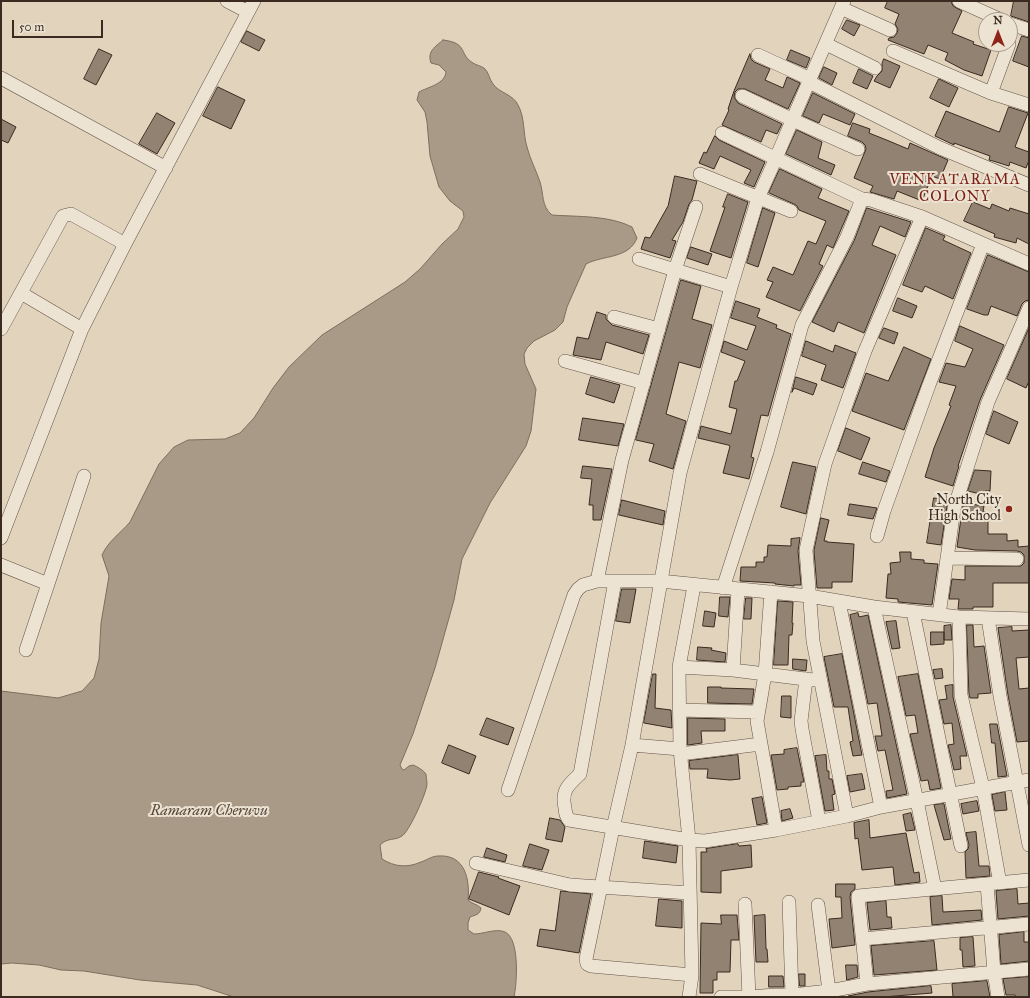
<!DOCTYPE html>
<style>
body{margin:0}
#map{position:relative;width:1030px;height:998px;overflow:hidden;background:#e2d4bc;font-family:"IM FELL Great Primer",serif}
canvas{display:block}
.frame{position:absolute;inset:0;border:2px solid #3a2a20;pointer-events:none}
.north{position:absolute;left:978px;top:12px;width:40px;height:40px;box-sizing:border-box;background:#ece3d3;border:1px solid #a5998b;border-radius:50%;rotate:0deg;font-size:11px;font-weight:700;line-height:16px;text-align:center;color:#3a2a20}
.north::after{content:'';display:block;margin:auto;width:14px;height:18px;background:#8f2418;clip-path:polygon(50% 0,100% 100%,50% 72%,0 100%)}
.scale{position:absolute;left:12px;top:20px;width:91px;height:18px;box-sizing:border-box;border:2px solid #3a2a20;border-top:0;padding-left:5px;font-size:12px;line-height:14px;white-space:nowrap;color:#3a2a20;-webkit-text-stroke:3px #ece3d3;paint-order:stroke}
</style>
<div id="map">
<canvas width="1030" height="998"></canvas>
<div class="frame"></div>
<div class="north">N</div>
<div class="scale">50 m</div>
</div>
<script>
const g = document.querySelector('canvas').getContext('2d');
g.lineJoin = 'round';
function fillPath(path, color) {
  g.fillStyle = color;
  g.fill(path, 'evenodd');
}
function stroke(path, color, width, dash) {
  g.strokeStyle = color;
  g.lineWidth = width;
  g.lineCap = dash ? 'butt' : 'round';
  g.setLineDash(dash || []);
  g.stroke(path);
}
function write(font, color, halo, rows, align = 'center') {
  g.font = font + ' "IM FELL Great Primer",serif';
  g.lineWidth = 4;
  g.setLineDash([]);
  g.textBaseline = 'middle';
  g.strokeStyle = halo;
  g.fillStyle = color;
  for (const [text, x, y, turn = 0] of rows) {
    g.save();
    g.translate(x, y);
    g.rotate((+turn || 0) * Math.PI / 180);
    g.textAlign = isNaN(turn) ? turn : align;
    if (halo) g.strokeText(text, 0, 0);
    g.fillText(text, 0, 0);
    g.restore();
  }
}
const water = new Path2D(`
 M443,40C469,43 458,54 473,63C476,65 481,66 484,68C489,72 489,79 493,84C499,93 513,94 518,105C525,117 523,134 527,147C530,159 536,170 540,182C544,194 541,206 552,215C578,217 608,215 632,227L637,238C629,259 603,255 586,264L567,307L563,322L555,330L534,341L527,348L524,354L525,364L536,389L531,431L526,446L490,503L462,559L454,600L435,668L413,734L400,765L402,769L404,770L409,766L413,765C418,767 423,770 426,774C426,776 427,781 427,784C427,792 409,832 402,836C395,841 388,837 380,845L382,859C395,867 407,868 421,862C427,860 432,856 438,856C465,854 470,879 468,900C472,904 477,904 481,908C480,915 475,915 470,917L468,923V930L474,934C484,934 496,928 505,932C520,939 517,983 514,997H234L197,985L140,980L84,971L61,970L39,965L12,963L1,964V691L58,698L82,691L94,678L99,659L101,623L109,576L102,555C109,540 120,534 130,522L159,464L174,447L188,440L225,439L240,433L254,418L273,388L289,367L322,335L391,291L405,282L420,269L442,244L458,229L464,217L463,211L450,201L439,187L430,156L427,122L425,112L417,100L419,92C428,87 445,84 446,72L439,65L431,63C427,51 435,47 443,40Z`);
fillPath(water, '#a99a87');
stroke(water, '#7d6d5e', 1);
const building = new Path2D(`
 M888,1H951L953,6L962,11L952,33L974,42L973,44L991,50L982,76L964,70L945,60L948,53L928,45L924,54L888,40L889,38L894,37L897,33L898,29L895,24L899,14L885,8Z
 M1014,1H1029V22L1011,16Z
 M847,20L860,25L854,36L842,29Z
 M247,31L265,40L259,51L241,42Z
 M1022,36L1029,38V67L1013,61Z
 M99,49L112,55L96,85L84,79Z
 M791,50L810,58L806,68L787,60Z
 M750,54L751,59L754,62L770,69L765,80L783,88L787,77L800,83L788,109L745,89H738L735,92L734,97L738,103L782,124L777,134L766,130L761,142L722,125L729,110L728,109L734,91Z
 M884,59L900,66L890,88L874,81L877,76L882,71V64Z
 M824,67L837,73L832,85L819,78Z
 M859,69L873,76L867,89L853,83Z
 M939,79L958,88L949,107L930,98Z
 M218,87L245,100L231,129L203,116Z
 M813,93L855,114L850,125L823,114L819,123L803,116Z
 M1009,107L1028,113L1015,147L1029,152V160L1026,168L1010,162L1009,166L993,161L989,160L990,156L954,143V145L935,136L946,111L999,132Z
 M157,113L175,123L157,154L139,144Z
 M1,119L16,127L8,143L1,140Z
 M853,123L870,129L869,133L889,141L908,149L910,143L948,160L940,179L932,176L922,201L897,191L894,199L870,192L873,186L854,178L866,149L865,145L862,142L848,136Z
 M797,130L822,142L818,158L835,165L831,175L786,154Z
 M715,136L719,140L765,162L754,187L744,183L751,170L720,156L714,169L699,163L704,152L706,153Z
 M780,169L822,189L818,198L849,211L833,248L827,245L819,264L823,266L800,311L766,297L773,282L767,280L773,267L793,275L808,241L816,244L826,221L799,210L797,206L794,204L769,193Z
 M675,176L697,181L692,200L689,204L683,222L672,240L676,241L670,258L641,249L645,237L650,238L668,206Z
 M728,194L748,202L731,258L710,251L725,207H723Z
 M973,202L990,209L992,204L1009,211L1010,208L1029,214V244L1017,238L1016,243L994,237L995,234L964,221Z
 M763,208L775,213L758,267L747,263Z
 M867,208L911,222L905,237L880,226L872,245L896,255L864,333L838,322L834,332L812,322L854,241Z
 M926,228L945,236L943,240L971,253L953,299L925,286L922,292L903,285Z
 M691,247L712,254L708,265L687,258Z
 M988,255L1029,272V300L1025,301L1022,304L1017,316L991,306L988,315H984L967,309Z
 M681,280L701,286L692,319L712,325L700,368L679,362L666,414L686,421L673,469L649,461L654,444L636,440Z
 M898,298L917,306L912,318L893,311Z
 M736,301L760,309L757,317L777,325L776,328L791,334L768,416L761,415L751,457L754,458L749,479L723,473L730,446L728,445L698,438L701,426L731,434L737,409L729,407L735,381H737L745,361L721,352L724,341L747,350L756,326L731,318Z
 M597,312L606,315V319L612,325L649,335L643,354L606,342L601,360L573,355L577,337L588,339Z
 M960,326L1004,345L980,400L958,466H959L953,486L925,477L934,448L951,406L949,405L956,386L939,382L946,363L965,367L973,349L955,341Z
 M884,328L898,333L894,344L879,338Z
 M1029,328V381L1026,388L1007,379Z
 M806,341L833,352L835,345L856,353L843,388L821,380L826,365L802,356Z
 M904,347L931,359L904,430L852,411L866,373L888,381Z
 M591,377L620,385L614,403L586,394Z
 M796,377L817,384L813,395L794,388L792,392Z
 M994,411L1018,422L1009,444L986,434Z
 M583,418L624,424L618,446L579,440Z
 M846,428L870,438L861,460L838,451Z
 M793,462L816,467L806,514L781,507Z
 M863,462L890,471L886,482L859,474Z
 M583,466L612,469L601,520H593V505H589L592,479L581,478Z
 M975,470L991,471L990,491H985L984,495L968,491Z
 M934,498L948,500L941,545L927,543Z
 M622,500L665,511L663,525L619,515Z
 M964,503L984,506L983,512H988V534H1007V541L1018,540V547L1029,546V583H993V607H973V609H958L959,599H949L952,579L965,580V566H1021L1024,563V555L1021,552L1017,551L975,550L957,547L962,511Z
 M850,504L877,508L873,519L848,515Z
 M821,518L829,520L824,541H827V542L854,544L852,582H832V588H817L814,551Z
 M800,538L798,551L801,585H794V586L775,584V583L740,581L741,567H756V562H764V557H767L768,545L791,546V539Z
 M900,552H911V559L924,560V563L938,564L932,605L898,602V599L886,598L888,574H891L890,563L900,562Z
 M622,589H636L630,623L616,621Z
 M720,597H730L728,617L719,616Z
 M746,598H752L751,619H744Z
 M778,601L793,602L792,623H793L792,635H789L788,665H774Z
 M705,611L716,613L714,627L703,626Z
 M858,613L859,617L868,615L907,794L887,798L886,791L893,790L885,750L878,751L875,736H882L877,703L868,704L850,615Z
 M896,621L900,648L892,649L886,622Z
 M951,625L952,640H944V626Z
 M967,625H973L974,647L984,646L991,693L978,694V698H970L969,694Z
 M1012,627V631L1029,630V657L1016,658L1019,689L1029,688V741L1017,742L1008,695L998,628Z
 M931,632H944V644L931,645Z
 M698,647L712,648L711,650L726,653L725,662L697,660Z
 M842,654L862,755L853,756L850,742L853,741L848,707H834L824,657Z
 M793,659L807,660L806,671L793,669Z
 M942,669L943,678L935,679L933,670Z
 M653,674H656L655,708L671,710L672,728L644,723Z
 M918,674L941,788L930,790L928,780L921,781L910,734L918,733L915,715L906,716L898,677Z
 M953,685V697L967,756H960L961,769L954,770L948,745L954,744L952,723L944,724L939,700L947,699L945,686Z
 M708,687H721V688L754,689L752,704L708,703Z
 M782,696H791V718L781,717Z
 M487,718L514,728L508,745L480,735Z
 M688,718L725,719V731H701L702,743L688,745Z
 M990,724H997L1007,776L998,777L995,743H992Z
 M449,745L476,756L469,774L442,763Z
 M797,748L804,782H801V786L788,787V789L777,790L771,755L784,754V750Z
 M738,755L740,779L730,780L707,778L708,769H690L689,761Z
 M826,755L827,771H829V779H832L835,794L832,795L834,810L825,811L815,756Z
 M862,774L865,789L850,792L847,776Z
 M1005,792L1007,810L995,811L992,795Z
 M762,797L767,823L757,825L752,799Z
 M977,801L979,811L963,814L961,804Z
 M944,804L951,839L944,840L934,805Z
 M790,809L793,818L782,821L781,811Z
 M911,813L915,830L906,831L903,815Z
 M550,818L560,820L565,827L562,842L546,839Z
 M869,820L870,838L906,833L914,873L919,872L920,882L895,885L893,867L862,870L858,838L855,839L854,823Z
 M976,832L979,866H989L990,876L966,878L965,852L968,849L969,845L966,833Z
 M645,841L678,846L676,863L643,858Z
 M530,844L549,850L542,870L523,866Z
 M738,844L739,846L751,845L752,867L721,871V893L701,892V852H707L706,849Z
 M487,848L507,855L505,862L484,857Z
 M479,872L499,877L498,878L520,886L509,915L469,899Z
 M836,884H855V889L851,892L850,897L855,945L832,948L829,919L842,918L841,897H836Z
 M1017,889L1018,904L1029,903V916L998,919L996,891Z
 M561,891L591,894L579,953L537,946L540,929L555,931Z
 M942,896L943,912L981,910L982,920L932,925L930,897Z
 M659,899L682,901V928L656,926Z
 M886,901L887,917H891L892,928L870,930L867,903Z
 M721,915H737L739,940H731L730,972H717V980H713V993H700L701,923L721,924Z
 M765,915L766,949H767L768,962H756L754,916Z
 M1024,932V942H1029V961L1001,964L999,935Z
 M973,937L975,966L963,967L962,950H960V938Z
 M934,941L937,970L874,975L871,946Z
 M846,965H857L858,977L847,980Z
 M799,974H805V986H800Z
 M769,976H783L784,987H769Z
 M1029,977V997H1016L1015,995H1006L1003,979Z
 M987,981L990,997H953L952,984Z
 M931,986L932,993L883,997H848V996L868,992Z`);
fillPath(building, '#918271');
stroke(building, '#3a2a20', 1);
const street = new Path2D(`
 M227,1L248,12
 M959,1L1001,20
 M841,8L890,30
 M1010,24L1029,30
 M826,44L875,68
 M893,51L991,93L1029,105
 M758,55L810,79
 M1,78L166,168
 M809,82L940,148L1029,185
 M991,93L1009,44
 M742,96L793,120L858,149
 M722,133L862,199
 M700,174L791,211
 M639,259L731,287
 M21,293L82,329
 M614,317L659,329
 M1,329L63,216L71,214L125,244
 M565,361L644,383
 M877,536L884,511L929,385L983,244
 M1,538L82,329L125,244L254,1
 M947,558L1017,559
 M1,565L48,584
 M597,581L622,460L675,270L696,207
 M615,581L580,774C568,785 561,791 565,808C565,813 566,816 569,820L689,840L705,841L776,830L847,816L881,807L1029,780
 M723,588L767,452L802,325L847,237L862,199L871,200L922,217L1029,264
 M771,592L765,674L757,721L776,830
 M839,602L881,807
 M874,607L917,801L935,889
 M913,612L961,846
 M939,615L954,509L988,402L1029,308
 M959,617L961,695L983,788L999,878V883
 M988,618L1000,696L1029,845
 M26,650L84,476
 M679,667L733,670L813,680
 M733,670L738,590
 M806,679L801,721L802,729L819,821
 M679,710L758,712
 M632,745L613,828L586,959L587,964L591,966L692,975
 M680,749L632,745L680,473L731,287L758,198L776,158L810,79L844,1
 M680,754L761,744
 M508,790L574,595L578,589L583,585L597,581H660L809,596L874,607L959,617L1029,619
 M847,816L813,641L806,550L825,464L865,351L922,217
 M476,863L570,885L689,893
 M987,884L994,972L998,997
 M789,902L792,995
 M745,904L749,997
 M818,905L829,991
 M862,939L1029,924
 M867,984L858,896L1029,880
 M689,997L692,975L689,840L680,749L679,667L694,586
 M721,997H747
 M750,997L775,995H792L829,991L867,984L1029,969`);
stroke(street, '#645447', 14);
stroke(street, '#ece3d3', 13);
for (const [x, y, r, color] of [
 [1009,509,4,"#8f2418"]
]) {
  const dot = new Path2D();
  dot.arc(x, y, r, 0, 2 * Math.PI);
  g.fillStyle = color;
  g.fill(dot);
  stroke(dot, '#ece3d3', 1.5);
}
write('14px', '#3a2a20', '#ece3d3', [
 ["North City",1001,501],
 ["High School",1001,517]
], 'right');
g.letterSpacing = '1px';
write('15px', '#7a1f14', '#ece3d3', [
 ["VENKATARAMA",955,180],
 ["COLONY",955,197]
]);
g.letterSpacing = '0px';
write('italic 15px', '#56463a', '#ece3d3', [
 ["Ramaram Cheruvu",209,811]
]);
</script>
